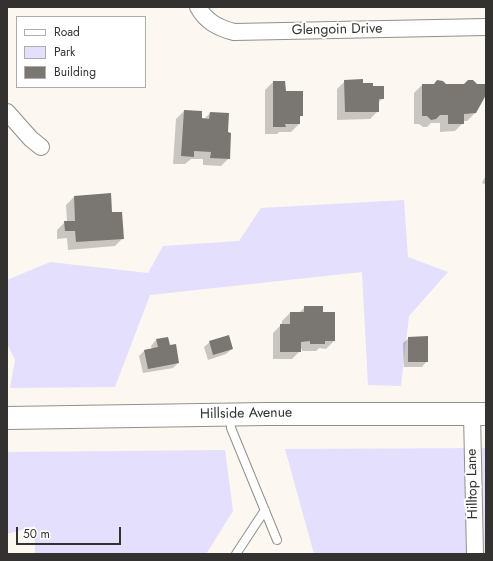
<!DOCTYPE html>
<style>
body{margin:0}
#map{position:relative;width:493px;height:561px;overflow:hidden;background:#fcf7f1;font-family:Jost,sans-serif}
canvas{display:block}
.frame{position:absolute;inset:0;border:8px solid #343230;pointer-events:none}
.legend{position:absolute;left:16px;top:16px;width:130px;height:72px;box-sizing:border-box;background:#fff;border:1px solid #aeadac;margin:0;padding:5px 7px;list-style:none;font-size:12px;color:#343230}
.legend li{display:flex;align-items:center;gap:8px;height:20px}
.legend b{width:20px;border:1px solid #aeadac}
.scale{position:absolute;left:16px;top:527px;width:105px;height:18px;box-sizing:border-box;border:2px solid #343230;border-top:0;padding-left:5px;font-size:12px;line-height:14px;white-space:nowrap;color:#343230;-webkit-text-stroke:3px #fff;paint-order:stroke}
</style>
<div id="map">
<canvas width="493" height="561"></canvas>
<div class="frame"></div>
<ul class="legend">
<li><b style="height:5px;background:#fff"></b>Road</li>
<li><b style="height:11px;background:#e3dffd"></b>Park</li>
<li><b style="height:11px;background:#7a7671"></b>Building</li>
</ul>
<div class="scale">50 m</div>
</div>
<script>
const g = document.querySelector('canvas').getContext('2d');
g.lineJoin = 'round';
function fillPath(path, color) {
  g.fillStyle = color;
  g.fill(path, 'evenodd');
}
function stroke(path, color, width, dash) {
  g.strokeStyle = color;
  g.lineWidth = width;
  g.lineCap = dash ? 'butt' : 'round';
  g.setLineDash(dash || []);
  g.stroke(path);
}
function write(font, color, halo, rows, align = 'center') {
  g.font = font + ' Jost,sans-serif';
  g.lineWidth = 4;
  g.setLineDash([]);
  g.textBaseline = 'middle';
  g.strokeStyle = halo;
  g.fillStyle = color;
  for (const [text, x, y, turn = 0] of rows) {
    g.save();
    g.translate(x, y);
    g.rotate((+turn || 0) * Math.PI / 180);
    g.textAlign = isNaN(turn) ? turn : align;
    if (halo) g.strokeText(text, 0, 0);
    g.fillText(text, 0, 0);
    g.restore();
  }
}
fillPath(new Path2D(`
 M404,200L408,257L448,272L409,316L401,386L368,385L362,272L150,295L115,387L10,388L15,360L7,344V280L50,262L148,273L163,246L239,241L261,208Z
 M486,448V554H314L285,449Z
 M225,450L233,511L206,554H35V526L7,534V452Z`), '#e3dffd');
fillPath(new Path2D(`
 M345,81L362,84L383,98L378,103V111L370,119L337,120V89Z
 M273,82L285,92L302,115L299,118V124L291,132H279L277,134H265V90Z
 M422,85H486V93L475,113L467,121H463V123L455,131L440,132V123H431L427,127H423L419,124H414V93Z
 M184,111L201,119H204L210,113L227,133L229,158L221,166L203,165V159H191L185,164H173L176,119Z
 M486,175V185L482,183Z
 M74,197L123,238L115,246L68,250L67,238L57,239V230L65,222H67L66,205Z
 M305,307L322,313L334,341L326,349L319,348L316,351H302V349H300V351L292,359H273V333L281,325H282V321L290,313H299Z
 M409,338L427,361L422,367H404L403,343Z
 M156,340L169,346L178,363L173,368L143,373L139,356L145,350L152,349L151,346Z
 M210,342L232,349L226,354L208,360L204,347Z`), '#0003');
fillPath(new Path2D(`
 M363,79V83H373V86H384V99H379V112H345L344,80Z
 M437,80L443,81L446,84H464L468,80H473L477,84H486V95L476,113L464,114V124H448V115H440L436,119L431,120L427,116H422V84H434Z
 M273,81H285L286,91H303V116H300V124H285L286,127H273Z
 M184,110L202,111V118L209,119L210,112L229,113L228,132L231,133L230,159L210,158L211,152L194,151V157L181,156Z
 M111,193L112,212H122L124,239L76,242L75,231H65L64,221H75L74,196Z
 M304,306H323V312H335V341H325V344H310V341L301,342V352H280V324H290V312H304Z
 M229,335L233,349L213,355L209,341Z
 M428,336V362H408V337Z
 M168,337L170,345L176,344L179,363L148,369L144,350L158,347L156,339Z`), '#7a7671');
const service = new Path2D(`
 M230,415L231,428L277,540
 M236,554L265,510`);
const minor = new Path2D(`
 M198,7C206,22 219,28 234,32L486,27
 M7,112L31,139L41,147
 M472,414L475,554`);
const secondary = new Path2D(`
 M7,418L266,414H486`);
stroke(service, '#938f8a', 10);
stroke(minor, '#938f8a', 18);
stroke(secondary, '#938f8a', 24);
stroke(service, '#fff', 8);
stroke(minor, '#fff', 16);
stroke(secondary, '#fff', 22);
write('14px', '#343230', '#fff', [
 ["Glengoin Drive",337,30,-1],
 ["Hillside Avenue",246,414,-1],
 ["Hilltop Lane",473,484,-91]
]);
</script>
